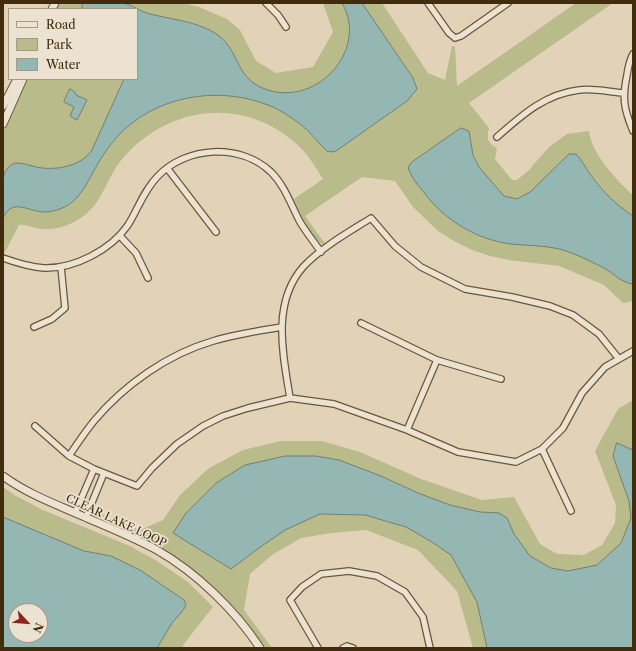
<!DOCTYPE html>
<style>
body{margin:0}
#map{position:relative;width:636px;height:651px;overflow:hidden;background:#e2d3b8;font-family:"Libre Caslon Text",serif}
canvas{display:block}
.frame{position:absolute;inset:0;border:4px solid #422c0e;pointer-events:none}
.legend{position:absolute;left:8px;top:8px;width:130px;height:72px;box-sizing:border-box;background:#ece2d1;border:1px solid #a89983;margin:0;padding:5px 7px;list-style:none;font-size:12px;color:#422c0e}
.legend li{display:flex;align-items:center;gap:8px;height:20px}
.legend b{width:20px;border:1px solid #a89983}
.north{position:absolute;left:8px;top:603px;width:40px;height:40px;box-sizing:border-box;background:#ece2d1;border:1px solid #a89983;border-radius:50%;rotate:116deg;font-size:11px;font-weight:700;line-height:16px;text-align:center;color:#422c0e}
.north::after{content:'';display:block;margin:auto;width:14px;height:18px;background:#8f2418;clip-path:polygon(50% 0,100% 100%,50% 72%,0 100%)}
</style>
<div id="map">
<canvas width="636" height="651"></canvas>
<div class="frame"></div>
<ul class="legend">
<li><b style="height:5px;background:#ece2d1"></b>Road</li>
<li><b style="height:11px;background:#b9bb8b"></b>Park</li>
<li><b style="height:11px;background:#95b7b4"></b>Water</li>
</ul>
<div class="north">N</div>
</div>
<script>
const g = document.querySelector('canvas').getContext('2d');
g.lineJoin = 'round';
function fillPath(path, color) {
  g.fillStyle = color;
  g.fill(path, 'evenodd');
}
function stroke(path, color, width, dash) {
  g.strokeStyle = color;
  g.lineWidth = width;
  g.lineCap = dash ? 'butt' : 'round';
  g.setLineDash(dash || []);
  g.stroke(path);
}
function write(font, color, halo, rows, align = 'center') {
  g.font = font + ' "Libre Caslon Text",serif';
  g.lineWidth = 3.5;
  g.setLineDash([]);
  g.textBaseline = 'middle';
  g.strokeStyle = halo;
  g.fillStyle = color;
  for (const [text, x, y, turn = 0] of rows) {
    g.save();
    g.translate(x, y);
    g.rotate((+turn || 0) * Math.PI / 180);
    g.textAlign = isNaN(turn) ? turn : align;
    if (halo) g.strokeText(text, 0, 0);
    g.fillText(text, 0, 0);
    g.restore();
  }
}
fillPath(new Path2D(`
 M60,3H183L199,7L227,19L240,30L256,61L276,73L313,67L333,32L323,3H382L428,73L445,80L452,46L455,47L457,86L576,3H613L469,103L489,128C486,138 488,144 497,148L495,159L512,180H517L528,171L549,147L567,134L589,131C592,155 616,179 633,195V301L623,303L604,285L559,266L509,260L490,256L472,250L454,241L438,231L413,207L395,181L362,177L305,216L326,245C314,246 298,209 294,199L323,179C314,165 306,151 293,141C240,96 167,107 123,158C107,176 103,203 82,217C69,226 52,232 36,228C30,227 26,224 19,225L5,252L3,250V132L26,79H137V9H57Z
 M633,400V648H473L457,591L418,550L366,530L332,533L301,538L272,555L250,574L244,610L272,648H264C236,601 192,564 143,539C129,531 113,526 98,519L101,514L140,530L163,520L180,495L209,468L243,450L281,441H322L360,452L421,479L482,500L514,497L540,544L557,554L584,555L602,545L615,523L616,505L595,451L618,409Z
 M3,487L16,496L43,510L130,546L157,561L188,582L213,607L183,645V648H3ZM16,611H40V635H16Z`), '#b9bb8b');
const water = new Path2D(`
 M83,3C95,3 109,2 122,3C130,4 137,9 144,12C168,20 198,20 219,36C241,53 235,80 268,90C318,106 369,49 342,3H362L413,78L417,89L407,101L336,151L331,152L327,151C317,142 310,131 299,123C289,116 279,109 268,105C217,85 154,96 117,137C109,146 102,156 96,167C88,181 82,196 68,205C62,209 52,212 45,212C28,212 13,197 3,218C3,208 1,183 4,175C6,169 11,163 17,163C24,163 34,167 42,168C60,170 82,165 92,150L124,79H137V9H82Z
 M70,89L75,92L76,95L87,100L77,120L70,116L74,107L64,102Z
 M461,128L469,131L473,155L479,167L504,196L517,199L530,192L569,154H576C582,160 585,167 590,174C603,192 615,204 633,216V284C622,283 613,273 604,268C594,263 584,258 574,254C554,245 532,246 511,244C478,240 446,221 426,195C419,186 411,178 408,167L412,162Z
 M617,443L633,450V648H487L477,602L451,555L432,542L406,527L365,515L320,514L285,530L259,548L231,569L173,533L186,513L216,483L245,465L285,456H316L339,460L381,476L418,493L450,505L480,512L499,513L507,518L514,534L530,556L551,568L568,571L597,565L621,543L631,518L629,501L613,456L616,445Z
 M3,517L84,551L111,556L140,570L184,600L186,605L184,609L172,623L157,648H3ZM16,611H40V635H16Z`);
fillPath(water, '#95b7b4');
stroke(water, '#747f72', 1);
const minor = new Path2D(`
 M266,3L278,15L286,27
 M428,3L449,33L455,38L461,36L508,3
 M633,54C629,61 628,68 627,75C622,99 624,109 633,131
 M497,137C522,115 545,94 579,90C592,88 610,92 623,93
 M167,168L216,232
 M120,236L136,253L148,278
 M3,258C17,263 30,267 44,268C74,269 111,250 128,225C138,209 144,190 158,176C187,146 240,143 271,172C285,186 291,205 300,222C306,232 314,242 321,252
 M361,323L437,360L501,379
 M34,327L52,319L65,308L61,267
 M290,398C283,355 271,302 304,266C322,247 349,232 371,218L395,246L421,267L465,289L512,297L550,306L573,315L599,334L619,359
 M35,426L69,456L94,469L137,486L152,468L177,444L203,426L223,416L248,408L290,398L334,404L407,430L458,452L516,462L542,449L563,428L582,393L605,367L633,351
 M407,430L437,360
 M542,449L571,511
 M69,456C77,444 85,432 94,421C124,385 168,354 213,341C236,334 258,331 282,327
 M75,513L94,469
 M86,517L104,473
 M318,648L290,600L302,587L321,574L349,571L377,576L405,592L423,617L430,648
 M343,648L347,646L353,648`);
const tertiary = new Path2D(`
 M52,9L55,3
 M3,106L17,79
 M3,124L23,79
 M3,476C29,495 58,505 87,518C111,528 135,538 157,550C197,573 235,610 260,648`);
stroke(minor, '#6a5638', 8);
stroke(tertiary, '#6a5638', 9);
stroke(minor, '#ece2d1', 5.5);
stroke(tertiary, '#ece2d1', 7);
write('11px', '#422c0e', '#ece2d1', [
 ["CLEAR LAKE LOOP",116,521,25]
]);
</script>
